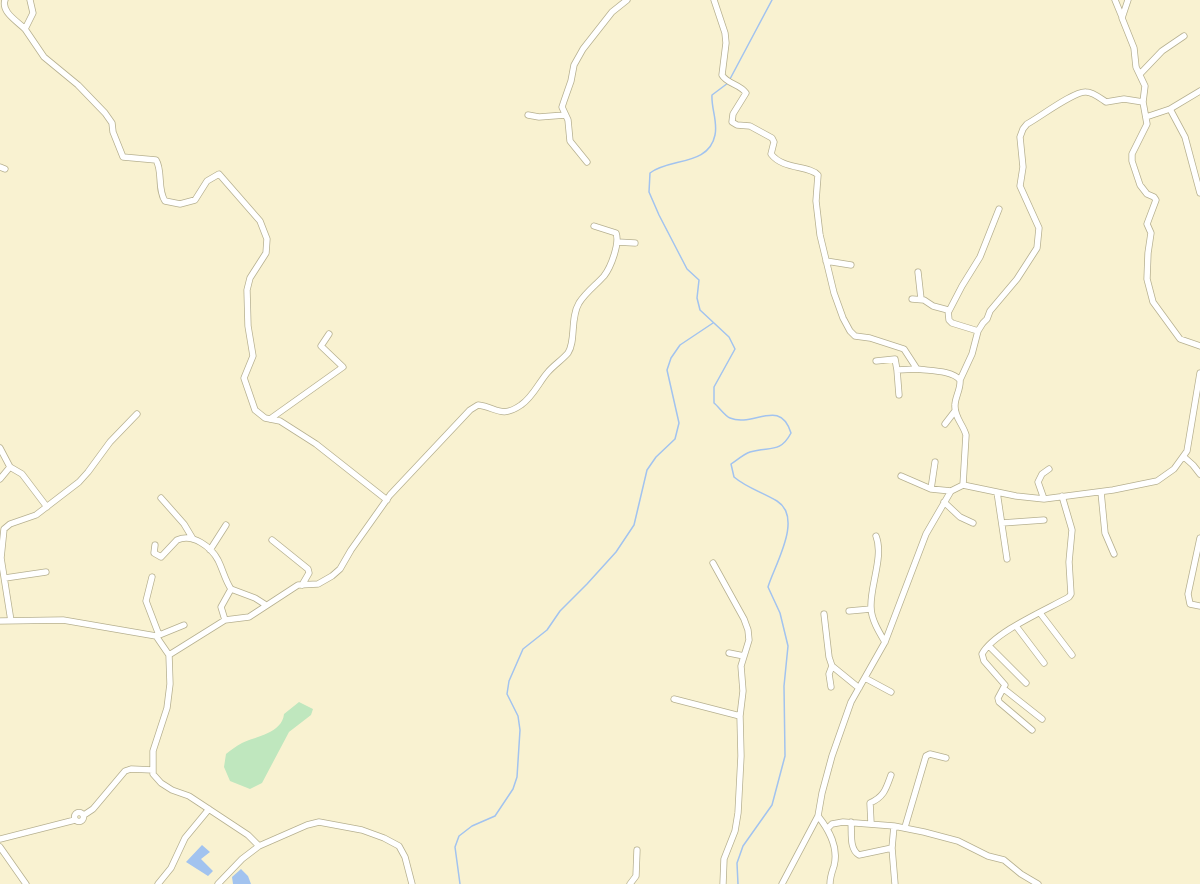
<!DOCTYPE html>
<style>
body{margin:0}
canvas{display:block;background:#f9f2d1}
</style>
<canvas width="1200" height="884"></canvas>
<script>
const g = document.querySelector('canvas').getContext('2d');
g.lineJoin = 'round';
function fillPath(path, color) {
  g.fillStyle = color;
  g.fill(path, 'evenodd');
}
function stroke(path, color, width, dash) {
  g.strokeStyle = color;
  g.lineWidth = width;
  g.lineCap = dash ? 'butt' : 'round';
  g.setLineDash(dash || []);
  g.stroke(path);
}
fillPath(new Path2D(`
 M299,702L313,709L311,715L289,732L262,783L250,789L230,781L224,767L226,754C231,750 236,746 242,743C257,736 282,733 284,714Z`), '#bfe7be');
fillPath(new Path2D(`
 M202,845L210,852L201,859L213,871L208,876L186,862Z
 M241,869L248,876L251,884H233L232,877Z`), '#a2c3ef');
stroke(new Path2D(`
 M730,79L772,0
 M728,83L712,95C711,108 718,122 715,135C709,166 669,158 650,173L649,192L659,215L687,269L699,280L697,298L700,310L729,337L735,349L714,387V403C719,407 725,416 730,418C753,428 780,397 791,433C780,454 769,446 750,452C744,454 737,460 731,464L734,477C747,488 762,492 777,501C804,518 774,566 768,587L780,613L788,646L784,686L785,756L772,805L743,846L737,863L738,884
 M460,884L455,847L459,836L472,826L495,816L513,789L517,777L520,730L518,716L507,694L509,681L523,649L547,630L560,611L587,584L616,552L634,525L647,470L656,457L675,439L679,423L667,370L671,358L680,345L713,323`), '#a2c3ef', 1.5);
const street = new Path2D(`
 M5,0C1,12 17,21 25,29
 M30,0L33,13L25,29L44,57L78,85L105,113L112,123L113,132L123,157L156,160C163,171 157,189 165,201L180,204L195,200L207,181L219,174L260,221L267,239L266,253L250,278L247,290L248,326L253,356L244,378L255,410L265,418L280,421L316,444L387,500
 M714,0L725,33L726,43L722,75C727,84 740,84 746,93L733,114L732,122L737,125L750,126L772,138L774,142L771,154C783,170 809,165 818,175L816,201L820,235L834,293L843,318L850,331L855,336L870,338L904,349L917,369C929,371 952,370 960,380C961,389 955,397 955,405C954,417 963,424 966,435L963,485
 M1115,0L1122,17
 M1128,0L1122,18L1134,48L1136,67L1145,86L1143,102L1147,124L1132,154V161L1140,185L1147,194L1154,197L1156,200L1147,224L1151,233L1148,253L1147,279L1153,302L1180,339L1200,346
 M1140,74L1162,51L1184,36
 M1170,109L1200,91
 M528,115L539,117L565,115
 M1146,117L1170,109L1185,137L1200,193
 M587,162L570,141L568,120L562,107L564,101L571,81L574,65L583,49L612,12L627,0
 M0,167L5,169
 M617,242L635,243
 M826,261L851,265
 M918,272L921,299
 M912,299L924,300L933,306L948,310L949,320L952,323L978,331
 M949,311L962,286L980,257L999,209
 M876,361L895,359L897,370
 M960,380L972,354L978,331L983,323L987,319L990,311L1017,279L1037,248L1039,228L1020,186L1023,167L1020,137L1023,129L1027,124C1040,117 1074,91 1086,92C1093,92 1100,98 1106,102L1124,99L1143,102
 M899,395L897,370L917,369
 M270,419L343,367L321,346L329,334
 M945,424L955,411
 M0,448L10,467L0,479
 M1184,457L1193,465L1200,474
 M10,467L22,474L47,507
 M901,476L931,489L951,491
 M931,489L935,462
 M997,492L1007,559
 M1101,492L1105,533L1114,554
 M161,498L184,524L193,539
 M1044,499L1038,482L1042,474L1049,469
 M944,502L960,517L973,523
 M1002,523L1044,520
 M876,536C884,556 870,586 871,607C871,619 879,632 885,642
 M1200,538L1188,594L1190,604L1200,606
 M272,540L308,569L309,573L302,585
 M155,545L154,553L161,557L177,540C193,533 211,547 218,560C223,570 225,580 231,589L221,607L225,620
 M210,550L226,525
 M713,563L744,619L748,630L749,640L741,666L743,691L740,716L741,756L738,813L735,831L724,859L723,884
 M152,577L146,601L159,635
 M5,578L46,572
 M231,589L255,598L266,605
 M849,611L871,609
 M1040,613L1072,655
 M824,614L829,657L832,666L859,688
 M0,621L63,620L156,636L169,655L170,684L167,708L153,751V774L161,783L172,790L189,796L248,835L259,846
 M11,621L1,558L4,529L10,524L36,515L79,482L88,472L110,442L137,414
 M1016,626L1044,663
 M157,636L184,625
 M989,646L1026,683
 M729,653L744,656
 M169,655L225,620L249,617L298,585L318,584L332,576L340,569L351,550L390,495L470,410L478,405C496,407 501,419 521,405C533,397 539,382 548,372C554,365 562,360 568,353C576,341 570,318 579,303C586,292 596,285 604,276C611,267 620,243 616,233L594,226
 M865,678L891,692
 M831,687L829,674L832,666
 M1004,689L1042,719
 M674,699L740,716
 M1032,730L999,702L998,698L1005,685L984,661L982,654C994,632 1046,610 1069,597L1071,594L1069,562L1072,530L1062,496
 M74.5 817a4.5 4.5 0 1 1 9 0a4.5 4.5 0 1 1-9 0Z
 M84,815L93,809L125,771L131,769L153,770
 M818,816C829,830 839,847 834,866C832,872 830,877 830,884
 M851,822C852,833 849,849 859,855L892,848
 M871,823L870,803C884,797 886,789 891,775
 M894,826L892,848L895,884
 M905,827L926,756L930,754L946,758
 M827,829L832,824L843,822L894,826L924,832L958,841L988,856L1004,860L1021,874L1038,884
 M0,839L75,820
 M0,847L26,884
 M158,884L171,868L185,838L209,809
 M218,884L242,859L259,846L307,825L319,822L362,830L384,838L399,846L405,857L412,884
 M630,884L636,876L637,850
 M782,884L818,816L822,793L832,756L851,702L885,642L926,534L951,491L963,485L1016,496L1044,499L1113,490L1157,481L1174,469L1187,451L1200,373`);
stroke(street, '#b6b090', 7);
stroke(street, '#fff', 5.5);
</script>
